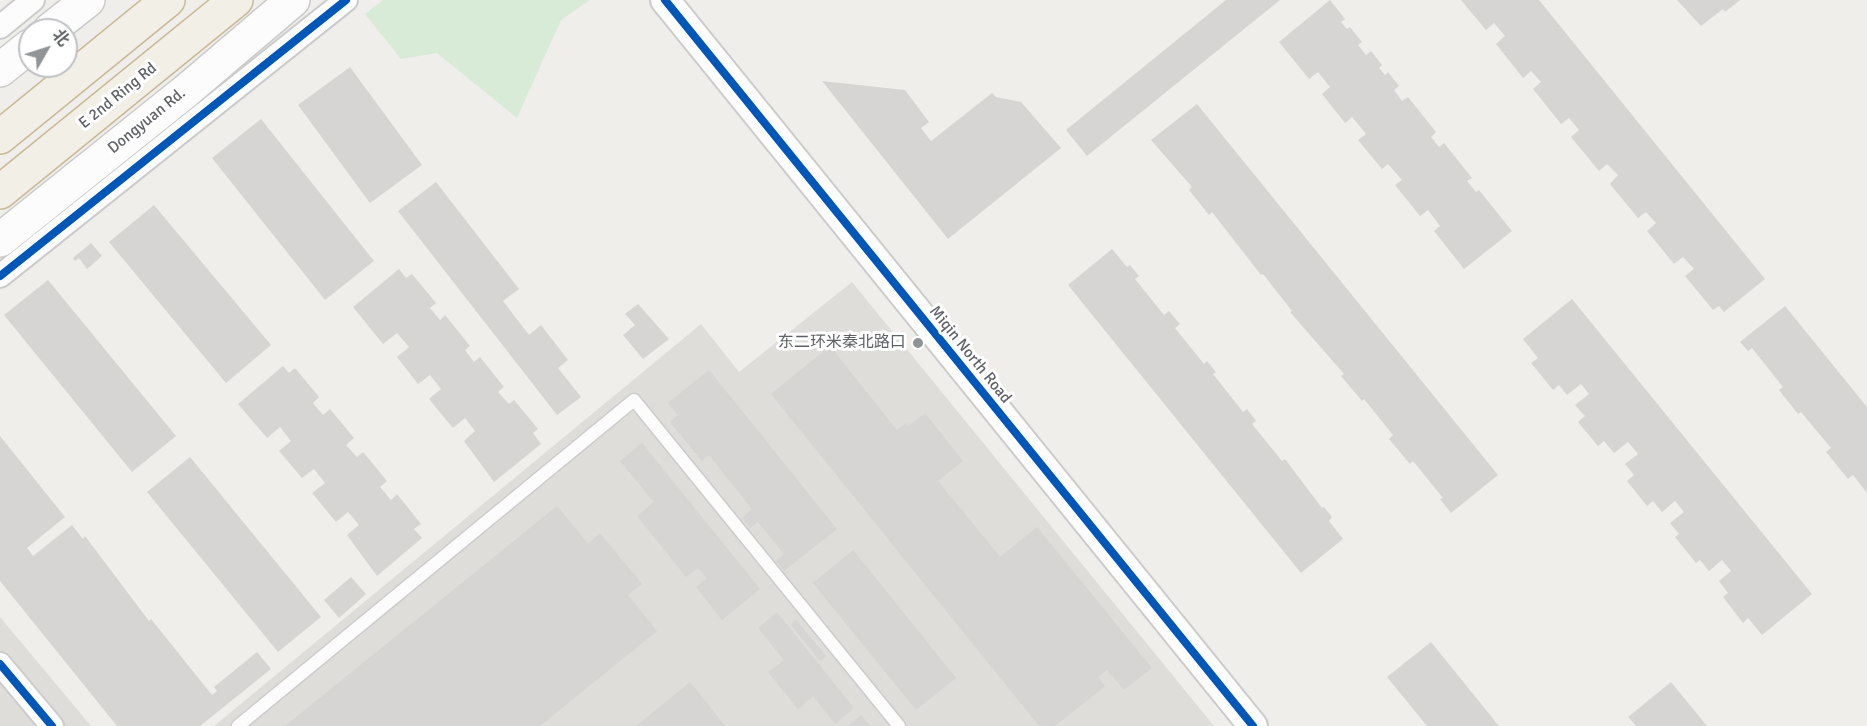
<!DOCTYPE html>
<meta charset="utf-8">
<style>
body{margin:0}
#map{position:relative;width:1867px;height:726px;overflow:hidden;background:#efeeea;font-family:Signika,"Noto Sans SC",sans-serif}
canvas{display:block}
.north{position:absolute;left:18px;top:18px;width:60px;height:60px;box-sizing:border-box;background:#fff;border:2px solid #bfc1c3;border-radius:50%;rotate:51deg;font-size:16px;font-weight:700;line-height:24px;text-align:center;color:#5f6368}
.north::after{content:'';display:block;margin:auto;width:21px;height:27px;background:#919496;clip-path:polygon(50% 0,100% 100%,50% 72%,0 100%)}
</style>
<div id="map">
<canvas width="1867" height="726"></canvas>
<div class="north">北</div>
</div>
<script>
const g = document.querySelector('canvas').getContext('2d');
g.lineJoin = 'round';
function fillPath(path, color) {
  g.fillStyle = color;
  g.fill(path, 'evenodd');
}
function stroke(path, color, width, dash) {
  g.strokeStyle = color;
  g.lineWidth = width;
  g.lineCap = dash ? 'butt' : 'round';
  g.setLineDash(dash || []);
  g.stroke(path);
}
function write(font, color, halo, rows, align = 'center') {
  g.font = font + ' Signika,"Noto Sans SC",sans-serif';
  g.lineWidth = 6;
  g.setLineDash([]);
  g.textBaseline = 'middle';
  g.strokeStyle = halo;
  g.fillStyle = color;
  for (const [text, x, y, turn = 0] of rows) {
    g.save();
    g.translate(x, y);
    g.rotate((+turn || 0) * Math.PI / 180);
    g.textAlign = isNaN(turn) ? turn : align;
    if (halo) g.strokeText(text, 0, 0);
    g.fillText(text, 0, 0);
    g.restore();
  }
}
fillPath(new Path2D(`
 M852,282L1214,726H214L701,324L739,372Z
 M0,617L91,726H0Z`), '#dfddda');
fillPath(new Path2D(`
 M383,0H590L561,20L517,118L437,53L401,59L365,14Z`), '#d8ebd6');
fillPath(new Path2D(`
 M1226,0H1280L1087,156L1066,130Z
 M1330,0L1345,19L1341,22L1347,29L1350,27L1362,42L1358,45L1366,55L1371,51L1382,65L1379,68L1385,75L1388,72L1399,86L1394,90L1402,101L1408,97L1436,132L1431,137L1439,147L1444,143L1472,178L1467,181L1476,192L1479,190L1512,231L1464,269L1434,231L1440,226L1428,210L1420,216L1395,185L1402,180L1388,164L1382,169L1358,140L1366,134L1352,117L1345,123L1322,94L1330,87L1318,72L1309,79L1279,42Z
 M1461,0H1539L1765,279L1724,312L1719,306L1713,310L1685,276L1694,269L1683,257L1674,264L1647,231L1656,223L1646,212L1638,218L1610,184L1618,175L1607,164L1599,171L1571,137L1579,130L1569,118L1561,124L1533,89L1541,82L1531,71L1523,78L1496,44L1505,36L1494,23L1486,30Z
 M1677,0H1740L1725,12L1723,9L1701,26Z
 M350,67L422,165L370,203L298,105Z
 M822,81L905,90L929,122L921,128L931,141L992,93L996,97L1021,102L1061,148L948,239Z
 M1197,104L1498,475L1451,513L1440,499L1443,498L1413,461L1410,464L1389,439L1393,435L1364,399L1362,401L1341,376L1344,374L1290,312L1292,311L1263,274L1261,275L1212,212L1209,215L1189,190L1192,187L1151,140Z
 M261,119L374,261L325,300L212,158Z
 M436,182L519,289L503,301L529,335L541,325L568,360L558,368L581,397L557,415L398,211Z
 M154,205L271,345L226,383L109,242Z
 M91,243L102,256L87,269L79,258L75,261L73,258Z
 M1112,249L1127,267L1130,265L1139,276L1135,279L1164,315L1169,311L1180,324L1175,328L1204,364L1207,361L1216,372L1213,374L1243,412L1247,409L1256,421L1252,424L1282,461L1285,459L1322,508L1324,507L1332,517L1329,521L1343,539L1301,573L1068,285Z
 M399,269L406,278L412,274L436,303L430,308L440,320L445,315L470,346L465,350L474,362L480,357L504,387L498,392L509,404L514,400L538,429L533,433L541,444L494,482L464,441L475,431L465,418L453,428L429,399L441,389L430,375L418,384L397,357L409,347L397,333L383,344L353,307Z
 M48,280L176,436L132,472L4,315Z
 M1572,299L1812,594L1762,635L1748,618L1743,623L1723,597L1728,593L1719,581L1731,571L1722,560L1709,571L1700,560L1696,563L1675,537L1679,534L1670,523L1684,512L1675,501L1662,512L1653,501L1647,506L1627,481L1634,475L1625,464L1638,454L1628,442L1614,453L1604,441L1598,446L1578,422L1585,416L1575,405L1589,394L1581,384L1567,395L1559,385L1553,390L1531,363L1538,358L1523,339Z
 M638,304L669,339L643,359L623,335L635,325L625,314Z
 M1785,306L1867,407V493L1853,475L1848,479L1826,452L1831,448L1801,412L1798,414L1779,390L1783,387L1752,348L1748,351L1740,342Z
 M830,346L897,430L906,423L908,426L925,413L963,461L938,481L1000,557L1037,527L1152,668L1124,690L1107,670L1098,677L1105,686L1055,726H1039L771,394Z
 M283,366L289,373L295,368L319,397L313,403L323,415L330,409L354,438L346,445L357,457L363,452L387,481L380,487L391,500L397,494L421,524L414,529L422,538L377,576L347,535L359,525L348,512L336,522L312,493L325,483L314,469L302,478L279,451L291,441L280,427L267,438L238,404Z
 M709,370L837,529L784,571L776,561L784,554L758,522L750,528L742,518L752,509L709,455L702,461L670,422L678,415L668,403Z
 M0,436L65,517L27,548L33,556L72,525L83,539L85,536L149,621L151,619L212,695L217,691L214,687L257,652L271,669L200,726H117L0,581Z
 M642,443L760,589L722,620L696,587L707,578L698,568L686,577L637,516L654,502L620,461Z
 M190,457L321,617L278,652L147,492Z
 M557,506L588,544L600,533L642,584L628,595L657,631L540,726H285Z
 M853,550L956,678L916,710L813,583Z
 M351,577L366,594L339,618L324,600Z
 M777,612L854,708L835,724L813,696L798,709L768,672L784,660L758,628Z
 M796,620L826,656L820,661L791,625Z
 M1431,642L1499,726H1427L1387,677Z
 M690,682L725,726H636Z
 M1671,682L1707,726H1636L1628,717Z
 M861,715L870,726H848Z`), '#d6d5d3');
const service = new Path2D(`
 M238,726L634,400L899,726`);
const minor = new Path2D(`
 M0,27L33,0
 M0,276L346,0
 M0,664L52,726`);
const tertiary = new Path2D(`
 M665,0L1253,726`);
const secondary = new Path2D(`
 M50,30L88,0
 M0,70L30,46
 M0,240L186,91L293,0`);
const trunk = new Path2D(`
 M0,137L168,0
 M0,192L236,0`);
stroke(service, '#cbcccc', 15);
stroke(minor, '#cbcccc', 26);
stroke(tertiary, '#cbcccc', 32);
stroke(secondary, '#cacacb', 36);
stroke(trunk, '#c8b996', 36);
stroke(service, '#fdfcfc', 12);
stroke(minor, '#fdfcfc', 22);
stroke(tertiary, '#fdfcfc', 28);
stroke(secondary, '#fdfcfc', 33);
stroke(trunk, '#f2f0e6', 33);
stroke(new Path2D(`
 M665,0L1253,726
 M0,276L346,0
 M0,664L52,726`), '#0057b8', 8);
for (const [x, y, r, color] of [
 [918,343,6,"#919496"]
]) {
  const dot = new Path2D();
  dot.arc(x, y, r, 0, 2 * Math.PI);
  g.fillStyle = color;
  g.fill(dot);
  stroke(dot, '#fff', 2);
}
write('16px', '#5f6368', '#fff', [
 ["E 2nd Ring Rd",118,96,-39],
 ["Dongyuan Rd.",147,121,-39],
 ["Miqin North Road",970,355,51]
]);
write('16px', '#5f6368', '#fff', [
 ["东二环米秦北路口",906,343]
], 'right');
</script>
